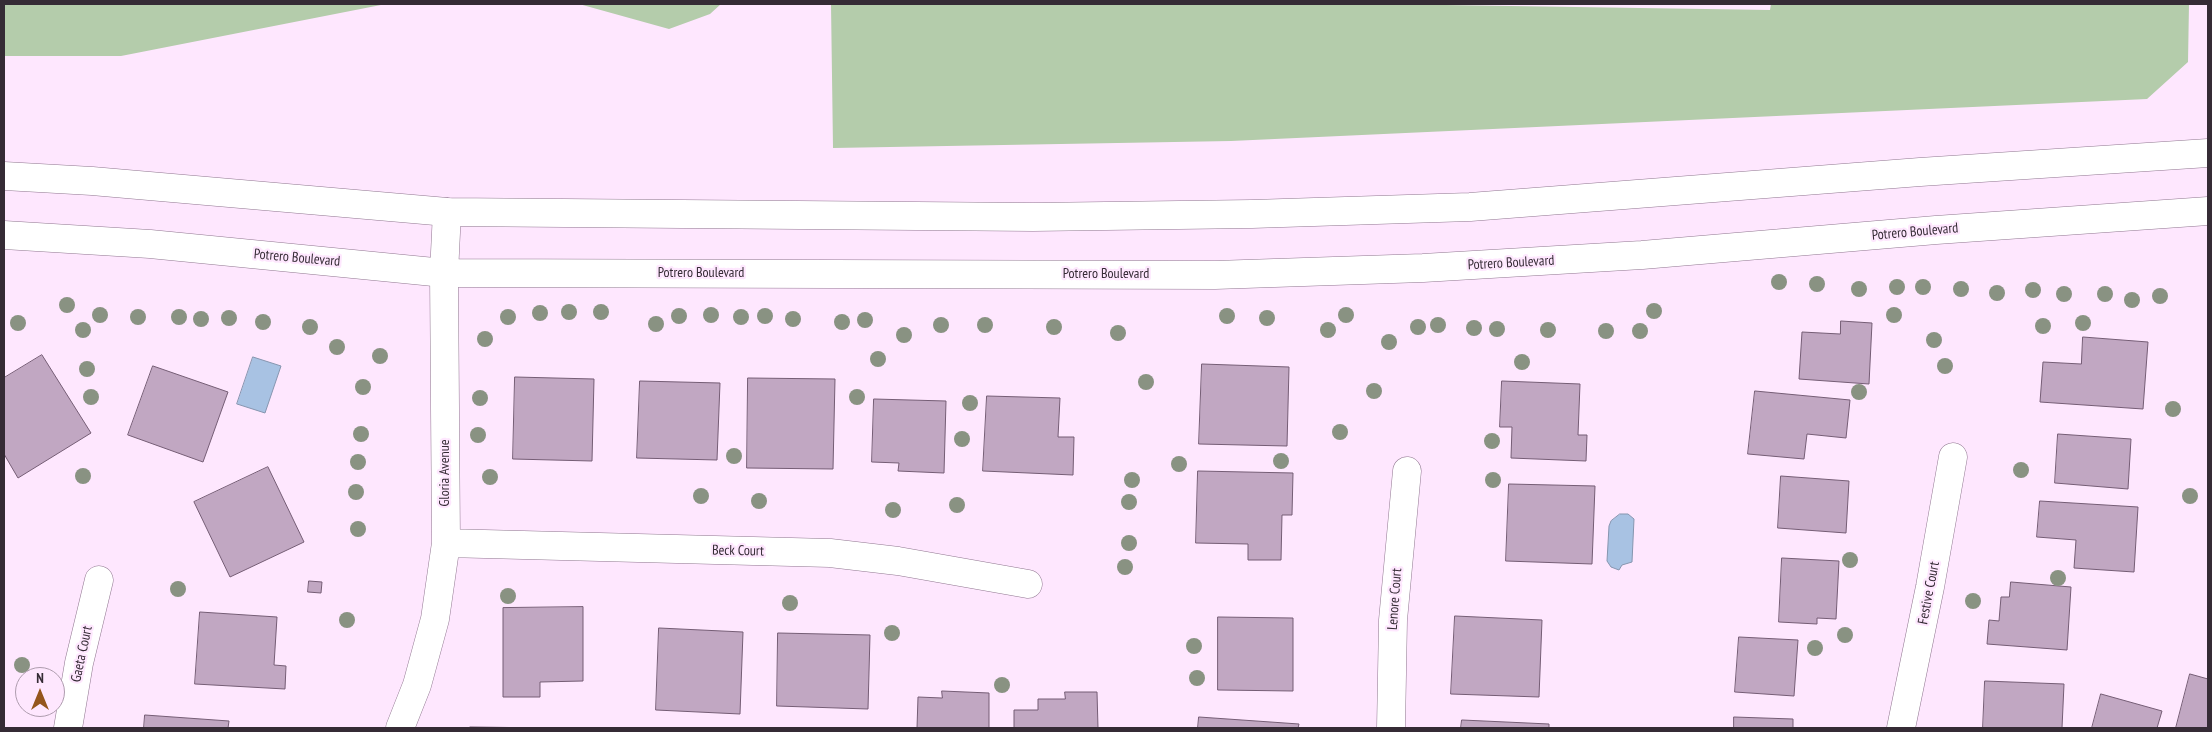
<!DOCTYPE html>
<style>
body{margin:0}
#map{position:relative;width:2212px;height:732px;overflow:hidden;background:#fee7fe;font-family:"PT Sans Narrow",sans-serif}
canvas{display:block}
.frame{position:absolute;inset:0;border:5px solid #352b35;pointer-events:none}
.north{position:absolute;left:15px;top:667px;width:50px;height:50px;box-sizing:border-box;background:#fee7fe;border:1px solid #ae9cae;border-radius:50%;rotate:0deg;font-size:14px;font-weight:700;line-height:20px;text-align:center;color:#352b35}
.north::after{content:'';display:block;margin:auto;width:18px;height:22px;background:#95561d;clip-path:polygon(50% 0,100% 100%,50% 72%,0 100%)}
</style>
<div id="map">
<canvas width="2212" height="732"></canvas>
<div class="frame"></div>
<div class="north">N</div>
</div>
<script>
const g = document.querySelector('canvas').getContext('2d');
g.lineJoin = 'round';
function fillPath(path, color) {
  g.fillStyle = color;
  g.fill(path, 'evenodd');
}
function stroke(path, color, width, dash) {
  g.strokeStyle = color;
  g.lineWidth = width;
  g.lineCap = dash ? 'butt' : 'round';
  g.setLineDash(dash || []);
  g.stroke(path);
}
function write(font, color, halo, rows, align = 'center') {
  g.font = font + ' "PT Sans Narrow",sans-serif';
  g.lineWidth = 4.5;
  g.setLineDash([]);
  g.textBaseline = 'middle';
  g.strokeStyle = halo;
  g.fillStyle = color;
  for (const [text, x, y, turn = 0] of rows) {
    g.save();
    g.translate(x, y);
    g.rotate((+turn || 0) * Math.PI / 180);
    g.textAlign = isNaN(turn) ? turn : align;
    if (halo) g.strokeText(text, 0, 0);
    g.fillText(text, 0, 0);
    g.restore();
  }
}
fillPath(new Path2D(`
 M4,4H386L121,56H4Z
 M579,4H721L710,14L669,29Z
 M831,4H1381L1770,10L1771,4H2189L2188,62L2147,99L1231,141L833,148Z`), '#b4ccab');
const water = new Path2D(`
 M253,357L281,366L265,413L237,404Z
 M1620,514H1628L1634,519L1632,562L1622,565L1619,570L1611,567L1607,561L1609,526L1611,521Z`);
fillPath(water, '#a8c2e3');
stroke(water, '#8695af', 1);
const building = new Path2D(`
 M1841,321L1872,323L1869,384L1799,379L1802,332L1840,334Z
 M2083,337L2148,342L2143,409L2040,402L2043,362L2081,364Z
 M42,355L91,433L18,478L4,454V378Z
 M1202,364L1289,367L1287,446L1199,444Z
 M153,366L228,392L203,462L128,435Z
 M515,377L594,379L592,461L513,459Z
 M748,378L835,379L833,469L747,468Z
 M640,381L720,383L717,460L637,458Z
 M1502,381L1580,384L1578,435H1587L1586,461L1511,458L1512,427H1500Z
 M1755,391L1850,400L1846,438L1807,434L1804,459L1748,454Z
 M987,396L1060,398L1058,437H1074L1073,475L983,471Z
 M874,399L946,401L944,473L898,471L899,463L872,462Z
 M2058,434L2131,439L2128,489L2055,483Z
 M268,467L304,542L230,577L194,502Z
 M1198,471L1293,473L1292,515H1282L1281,560H1248V544L1196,543Z
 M1781,476L1849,481L1846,533L1778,528Z
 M1509,484L1595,486L1592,564L1506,561Z
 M2040,501L2138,507L2134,572L2074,568L2076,540L2037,537Z
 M1782,558L1839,561L1836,619L1817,618V624L1779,622Z
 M309,581L322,582L321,593L308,592Z
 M2011,582L2071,587L2067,650L1987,644L1989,620L1999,621L2001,597H2009Z
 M583,607V681L540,682V697H503V608Z
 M200,612L277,617L274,665L286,666L285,689L195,684Z
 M1455,616L1542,620L1539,697L1451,694Z
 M1218,617L1293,618V691L1218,690Z
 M659,628L743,632L740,714L656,710Z
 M778,633L870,635L868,709L777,706Z
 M1739,637L1798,640L1794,696L1735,692Z
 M2190,674L2208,679V728H2176Z
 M1985,681L2064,684L2062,728H1983Z
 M942,691L989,693V728H917L918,697L942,698Z
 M1065,692H1097L1098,728H1014V710H1038V699H1065Z
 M2101,694L2162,711L2157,728H2092Z
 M145,715L229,721L228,728H144Z
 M1199,717L1299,724L1298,728H1198Z
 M1734,717L1793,719V728H1734Z
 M1462,720L1549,724V728H1461Z
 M470,727L548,728H470Z`);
fillPath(building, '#c1a7c2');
stroke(building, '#755d75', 1);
const street = new Path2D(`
 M446,543L830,553L898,561L1028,584
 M68,728L79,663L99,580
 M400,728L417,685L435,619L446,543L444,273L447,212
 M1391,728L1393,620L1407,471
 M1901,728L1930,587L1953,457`);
const secondary = new Path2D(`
 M4,176L92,181L447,212L1033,217L1252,214L1470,207L1920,172L2208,153
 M4,235L150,244L444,273L1215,275L1423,268L1642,255L1936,230L2208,211`);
stroke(street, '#907790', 29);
stroke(secondary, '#907790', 29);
stroke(street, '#fff', 28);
stroke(secondary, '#fff', 28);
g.fillStyle = '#899282';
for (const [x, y] of [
 [1779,282],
 [1817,284],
 [1897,287],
 [1923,287],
 [1859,289],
 [1961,289],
 [2033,290],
 [1997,293],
 [2064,294],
 [2105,294],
 [2160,296],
 [2132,300],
 [67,305],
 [1654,311],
 [569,312],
 [601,312],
 [540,313],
 [100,315],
 [711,315],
 [1346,315],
 [1894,315],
 [679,316],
 [765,316],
 [1227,316],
 [138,317],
 [179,317],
 [508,317],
 [741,317],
 [229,318],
 [1267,318],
 [201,319],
 [793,319],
 [865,320],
 [263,322],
 [842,322],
 [18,323],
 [2083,323],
 [656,324],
 [941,325],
 [985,325],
 [1438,325],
 [2043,326],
 [310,327],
 [1054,327],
 [1418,327],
 [1474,328],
 [1497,329],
 [83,330],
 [1328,330],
 [1548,330],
 [1606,331],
 [1640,331],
 [1118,333],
 [904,335],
 [485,339],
 [1934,340],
 [1389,342],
 [337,347],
 [380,356],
 [878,359],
 [1522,362],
 [1945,366],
 [87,369],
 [1146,382],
 [363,387],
 [1374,391],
 [1859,392],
 [91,397],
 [857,397],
 [480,398],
 [970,403],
 [2173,409],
 [1340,432],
 [361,434],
 [478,435],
 [962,439],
 [1492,441],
 [734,456],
 [1281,461],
 [358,462],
 [1179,464],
 [2021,470],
 [83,476],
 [490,477],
 [1132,480],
 [1493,480],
 [356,492],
 [701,496],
 [2190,496],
 [759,501],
 [1129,502],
 [957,505],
 [893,510],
 [358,529],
 [1129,543],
 [1850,560],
 [1125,567],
 [2058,578],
 [178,589],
 [508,596],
 [1973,601],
 [790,603],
 [347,620],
 [892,633],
 [1845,635],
 [1194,646],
 [1815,648],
 [22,665],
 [1197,678],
 [1002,685]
]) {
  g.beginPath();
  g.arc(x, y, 8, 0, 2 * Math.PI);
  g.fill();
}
write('14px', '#352b35', '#fee7fe', [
 ["Potrero Boulevard",1915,232,-5],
 ["Potrero Boulevard",297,258,5],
 ["Potrero Boulevard",1511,263,-3],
 ["Potrero Boulevard",701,273],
 ["Potrero Boulevard",1106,274],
 ["Gloria Avenue",445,473,-90],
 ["Beck Court",738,551,1],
 ["Festive Court",1929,593,-79],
 ["Lenore Court",1395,599,-86],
 ["Gaeta Court",82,654,-78]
]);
</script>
